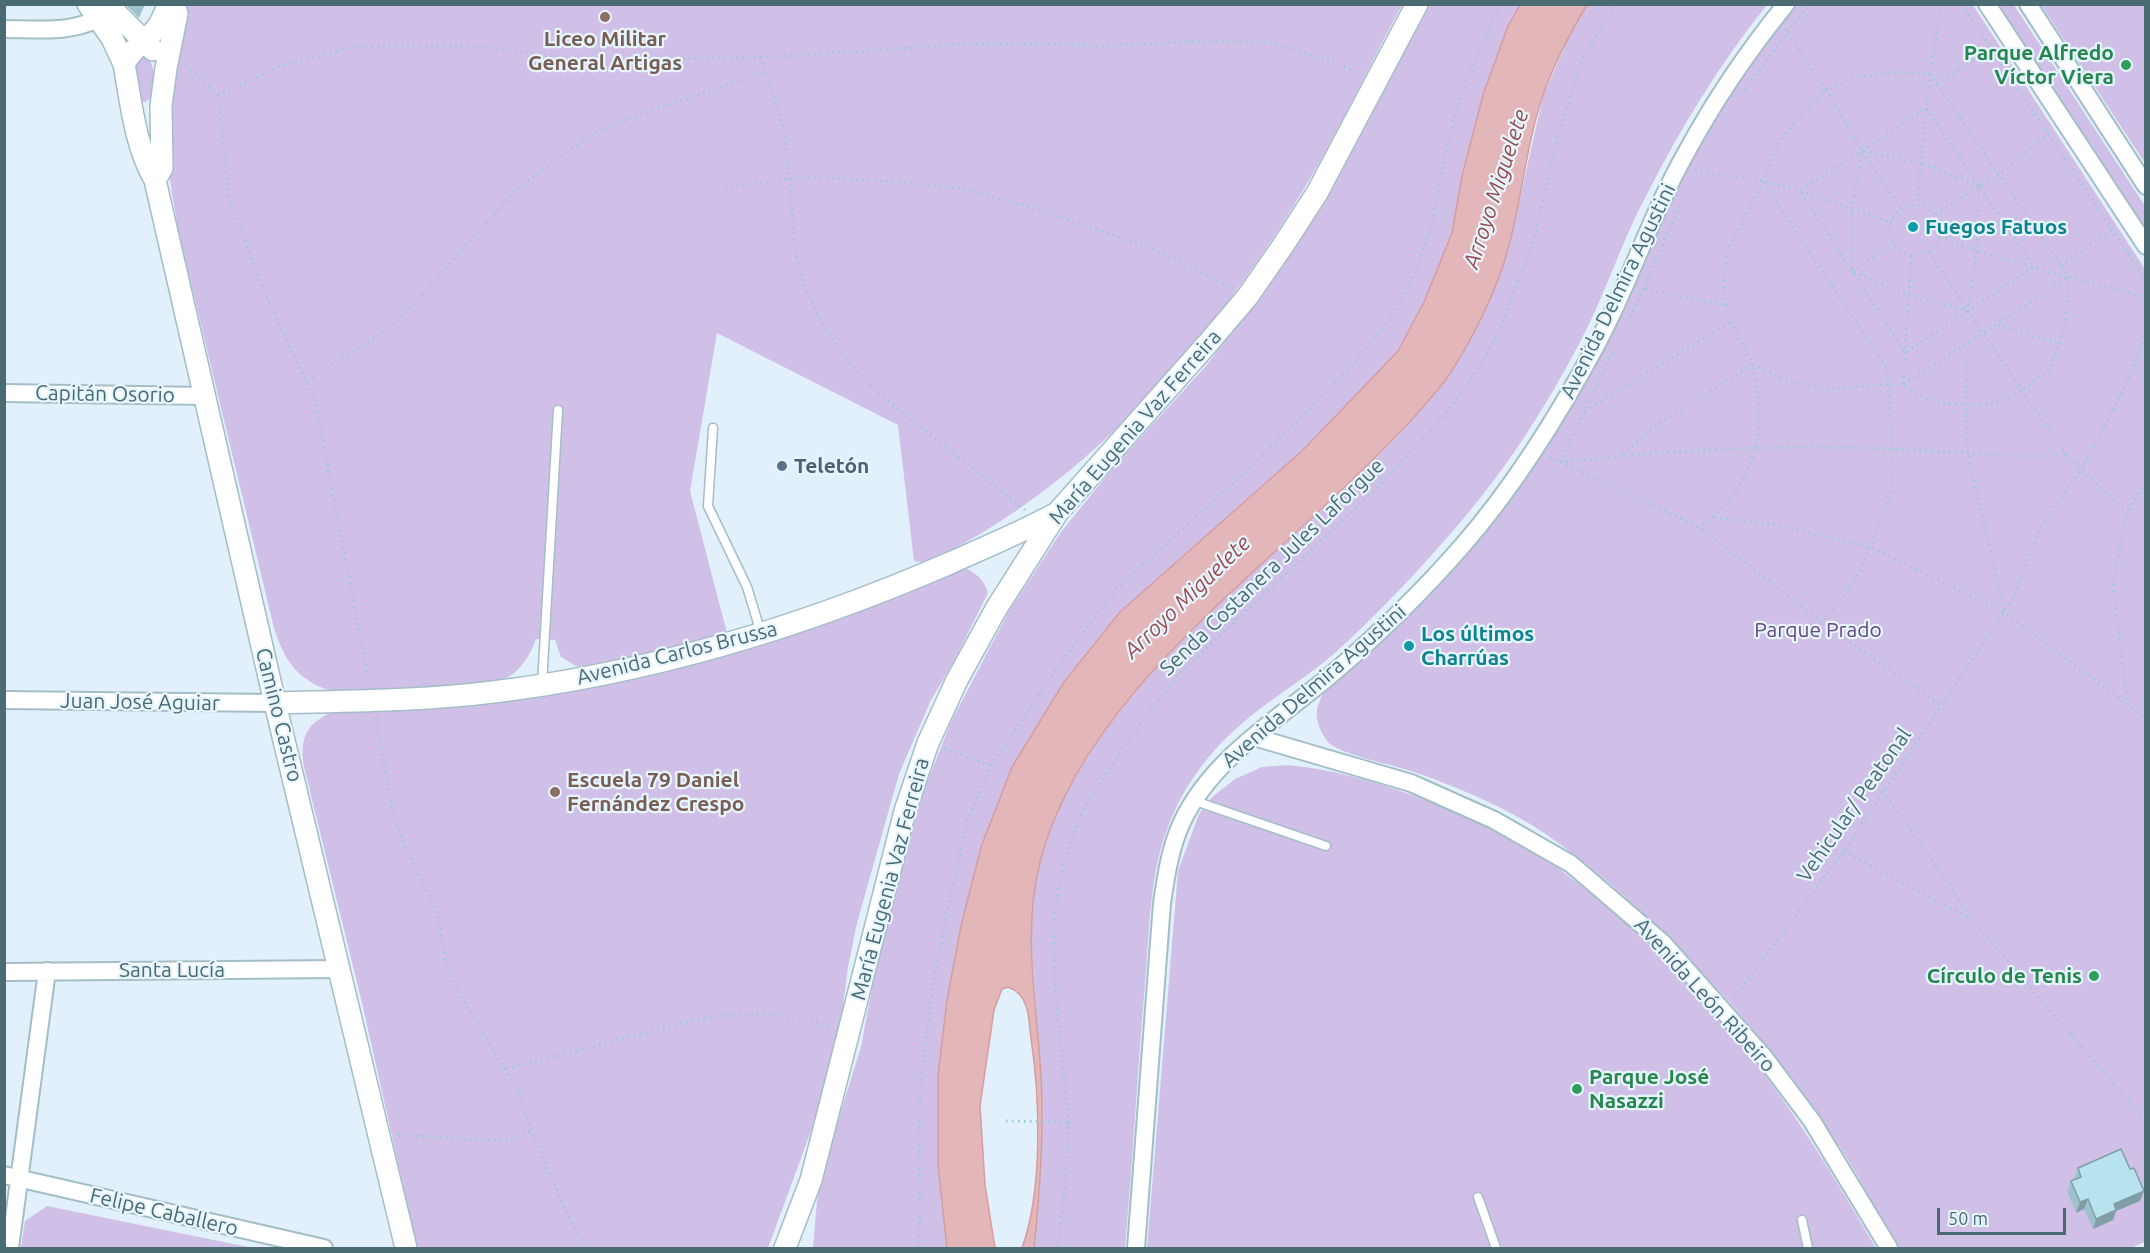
<!DOCTYPE html>
<meta charset="utf-8">
<style>
body{margin:0}
#map{position:relative;width:2150px;height:1253px;overflow:hidden;background:#e1f0fb;font-family:Ubuntu,sans-serif}
canvas{display:block}
.frame{position:absolute;inset:0;border:6px solid #496b71;pointer-events:none}
.scale{position:absolute;left:1937px;top:1208px;width:129px;height:27px;box-sizing:border-box;border:3px solid #496b71;border-top:0;padding-left:8px;font-size:18px;line-height:21px;white-space:nowrap;color:#496b71;-webkit-text-stroke:4px #e7f5fe;paint-order:stroke}
</style>
<div id="map">
<canvas width="2150" height="1253"></canvas>
<div class="frame"></div>
<div class="scale">50 m</div>
</div>
<script>
const g = document.querySelector('canvas').getContext('2d');
g.lineJoin = 'round';
function fillPath(path, color) {
  g.fillStyle = color;
  g.fill(path, 'evenodd');
}
function stroke(path, color, width, dash) {
  g.strokeStyle = color;
  g.lineWidth = width;
  g.lineCap = dash ? 'butt' : 'round';
  g.setLineDash(dash || []);
  g.stroke(path);
}
function write(font, color, halo, rows, align = 'center') {
  g.font = font + ' Ubuntu,sans-serif';
  g.lineWidth = 4.5;
  g.setLineDash([]);
  g.textBaseline = 'middle';
  g.strokeStyle = halo;
  g.fillStyle = color;
  for (const [text, x, y, turn = 0] of rows) {
    g.save();
    g.translate(x, y);
    g.rotate((+turn || 0) * Math.PI / 180);
    g.textAlign = isNaN(turn) ? turn : align;
    if (halo) g.strokeText(text, 0, 0);
    g.fillText(text, 0, 0);
    g.restore();
  }
}
fillPath(new Path2D(`
 M187,5H1402C1371,62 1344,121 1311,177C1219,333 1092,484 926,563L914,561L898,425L717,333L690,491L727,633L654,653L592,666L578,667L561,657L555,640L536,639C530,655 522,670 506,678C487,686 463,685 443,687C408,689 372,693 338,691C328,691 316,686 308,680C289,668 281,649 274,628L178,229C174,203 168,177 168,151C166,101 177,53 187,5Z
 M1429,5H1520L1508,26L1483,95L1462,176L1452,233L1424,302L1398,351L1303,450L1120,612L1064,682L1012,767L981,847L961,926L947,1000L938,1075V1165L947,1248H813L817,1201L826,1159L861,1047L881,938L923,793L951,722L1009,611L1061,532L1112,469L1205,367L1258,299L1288,257L1328,195Z
 M1587,5H1767C1720,63 1680,129 1646,196C1621,243 1605,295 1580,342C1547,405 1509,465 1463,519C1424,565 1382,610 1337,651C1306,679 1269,699 1238,727C1207,754 1182,789 1168,827C1150,873 1150,923 1146,971C1138,1064 1133,1156 1125,1248H1034L1038,1211L1037,1025L1030,923L1039,863L1056,812L1078,772L1108,725L1152,672L1204,617L1335,498L1396,438L1445,381L1482,316L1508,252L1543,96L1573,28Z
 M1793,5H1973L2145,269V1242L2130,1248H1897C1883,1223 1870,1197 1856,1173C1801,1081 1730,997 1653,923C1615,887 1575,852 1530,824C1493,802 1454,786 1414,772C1394,765 1342,755 1329,743C1322,736 1315,720 1317,710C1318,704 1321,698 1323,693L1546,445L1575,401L1603,352L1651,245L1663,209L1715,114Z
 M1996,5H2014L2145,206V234Z
 M2041,5H2145V163Z
 M141,52C158,62 155,83 150,99L145,102L139,101L134,60Z
 M961,566C975,572 984,579 988,593L953,663L931,700L899,774L857,923L848,967L841,1023L826,1090L768,1248H417L363,1007L304,767C299,734 308,722 339,709L540,693Z
 M1287,765C1335,769 1383,784 1428,801C1456,812 1484,824 1511,839C1551,860 1587,889 1621,919C1685,976 1744,1042 1792,1113C1822,1156 1849,1203 1876,1248H1147L1178,871L1199,814L1212,797L1235,779L1262,767Z
 M47,1206L253,1248H21L25,1221Z`), '#d0c0e8');
const water = new Path2D(`
 M1520,5H1587C1570,33 1554,64 1543,95C1526,145 1522,199 1508,249C1497,291 1471,342 1447,378C1440,388 1431,397 1424,406C1402,431 1378,455 1354,478C1243,587 1080,705 1040,862C1022,932 1037,1005 1041,1076C1044,1133 1040,1192 1034,1248H1022C1043,1190 1040,1099 1031,1038C1029,1027 1030,1016 1026,1006C1023,997 1017,990 1008,987L1002,989L994,1010L980,1106L985,1185L995,1248H947L938,1165V1075L947,1000L961,926L981,847L1012,767L1064,682L1120,612L1303,450L1398,351L1424,302L1452,233L1462,176L1483,95L1508,26Z`);
fillPath(water, '#e3b7b9');
stroke(water, '#d59d9f', 1.5);
const service = new Path2D(`
 M713,428L708,506L747,587L761,633
 M542,684L558,410
 M1195,801L1326,846
 M1478,1197L1496,1248
 M1802,1220L1808,1248`);
const minor = new Path2D(`
 M1987,4L2146,246
 M2028,4L2146,186
 M4,29C39,29 79,35 107,12
 M4,393L206,396
 M4,700L275,703
 M1254,737L1411,783L1494,820L1571,864L1663,943L1764,1057L1812,1121L1889,1248
 M4,972L339,969
 M4,1175L324,1248
 M10,1248L47,971
 M1136,1248L1162,903C1166,876 1170,848 1182,822C1213,757 1279,719 1332,674C1379,634 1423,591 1463,545C1517,483 1560,413 1599,340C1631,279 1652,213 1686,153C1714,101 1748,51 1786,4`);
const tertiary = new Path2D(`
 M88,4L112,38L124,64
 M107,4L153,50
 M171,4C164,11 164,17 159,25C149,40 133,46 124,64C131,102 135,146 155,180L275,703L406,1248
 M155,180L162,168L161,106L166,68L177,14L174,4
 M275,703C348,701 421,701 493,692C650,673 805,626 950,563C986,547 1022,532 1057,513
 M785,1248L811,1180L905,811L928,743L957,680L996,609L1057,513L1209,342L1248,296L1284,244L1317,193L1417,4`);
stroke(service, '#a3bec6', 11);
stroke(minor, '#a3bec6', 20);
stroke(tertiary, '#a3bec6', 24);
stroke(new Path2D(`
 M1962,4L2146,280
 M1785,29L1826,90L1801,114L1779,143L1763,181L1729,247L1723,280L1726,305L1737,334L1753,364L1788,381L1826,390L1889,384L1903,385L2069,277L2146,297
 M760,57L785,133L796,256L807,291L823,325L848,361L879,394L1025,510
 M186,66L218,95L229,198L265,294L315,400L369,682
 M1937,84L1991,49
 M1745,90L1787,32L1811,4
 M218,95L280,66L349,48L398,45L480,47L574,59L620,60L772,57L969,44H1042L1103,46L1204,41L1272,43L1328,60L1359,73
 M1695,170L1763,181L1800,191L1890,222
 M1763,181L1887,369L1893,449V485L1884,513L1859,573L1844,596L1822,622
 M725,187L804,177L883,181L962,188L1027,206L1119,237L1175,258L1232,287
 M1890 230a25 25 0 1 1 50 0a25 25 0 1 1-50 0Z
 M1900,208L1862,151L1826,90L1856,77L1895,72L1930,74L1917,204
 M1936,214L2000,174L2050,132
 M1940,236L1977,251L2067,277
 M1929,251L1968,311L1905,353L1800,191L1926,108L2034,267L1968,311L1977,251L1979,186L1921,163L1862,151L1852,209V271L1909,295L1968,311L2066,455L2127,512
 M1911,256L1903,385L1927,399L1946,404L1965,405H1982L2003,400L2022,390L2050,369L2065,324L2068,299L2069,277L1930,74L1942,4
 M2061,266L2113,229
 M1852,271L1893,244
 M1645,289L1726,305
 M1631,317L1681,203
 M1998,325L2059,344
 M1968,343L1965,405L1968,455L2004,610
 M307,381L383,332L415,303L514,192L555,160L597,132L633,117L764,72
 M1585,411L1732,321
 M1623,454L1651,429L1753,364C1755,381 1759,398 1759,415C1760,460 1736,502 1699,527
 M1550,457L1699,527L1822,622L1941,706
 M1560,462L1614,350
 M1560,462C1671,450 1780,444 1892,449C1951,451 2007,459 2066,455
 M1714,517L1771,524L1871,547L2004,612L2146,718
 M2128,705L2113,585L2127,512L2146,481
 M376,718L393,813L406,849L438,915L447,969L462,998L517,1089L531,1131L568,1215L586,1248
 M944,748L991,766
 M1883,791L1946,880L1970,917L2146,1122
 M1844,851L1939,903L1968,917
 M1734,998L1844,851L2004,612L2014,596L2040,528L2081,470L2124,389L2146,334
 M506,1069L711,1016L770,1014L819,1023L830,1028
 M1006,1121L1069,1122
 M398,1135L504,1141L531,1131
 M917,1248L920,1221L919,1127L921,1080L935,970L967,821L991,766L1053,673L1116,589L1245,473L1353,365L1390,319L1415,272L1432,226L1444,159L1461,94L1494,18L1502,4
 M1058,1248L1065,1185L1069,1122L1056,1001L1053,924L1064,860L1085,806L1129,739L1180,673L1373,492L1443,417L1474,375L1499,332L1534,239L1554,150L1582,59L1616,4`), '#9dc9d4', 3, [1.5, 4.5]);
stroke(service, '#fff', 8);
stroke(minor, '#fff', 16);
stroke(tertiary, '#fff', 21);
fillPath(new Path2D(`
 M125,4H145L139,18Z
 M2078,1168L2140,1201L2116,1211L2113,1220L2093,1229L2084,1209L2076,1213L2067,1191L2071,1181L2074,1180V1178Z`), '#9ec2cc');
fillPath(new Path2D(`
 M2144,1191L2140,1201L2116,1211L2113,1220L2093,1229L2096,1219L2114,1204Z
 M2088,1199L2084,1209L2076,1213L2080,1202Z`), '#819ea6');
const building = new Path2D(`
 M2121,1149L2130,1169L2134,1168L2144,1191L2114,1204L2116,1210L2096,1219L2088,1199L2080,1202L2071,1181L2081,1177L2078,1168Z`);
fillPath(building, '#b8e2ed');
stroke(building, '#819ea6', 1.5);
for (const [x, y, r, color] of [
 [605,17,6,"#8d6e63"],
 [2126,65,6,"#2e9e5b"],
 [1913,227,6,"#0f9aa8"],
 [782,466,6,"#5c6f8a"],
 [1409,646,6,"#0f9aa8"],
 [555,792,6,"#8d6e63"],
 [2094,976,6,"#2e9e5b"],
 [1577,1089,6,"#2e9e5b"]
]) {
  const dot = new Path2D();
  dot.arc(x, y, r, 0, 2 * Math.PI);
  g.fillStyle = color;
  g.fill(dot);
  stroke(dot, '#e7f5fe', 2);
}
write('bold 21px', '#785e54', '#e7f5fe', [
 ["Liceo Militar",605,39],
 ["General Artigas",605,63],
 ["Escuela 79 Daniel",567,780,"left"],
 ["Fernández Crespo",567,804,"left"]
]);
write('bold 21px', '#27864d', '#e7f5fe', [
 ["Parque Alfredo",2114,53],
 ["Víctor Viera",2114,77],
 ["Círculo de Tenis",2082,976],
 ["Parque José",1589,1077,"left"],
 ["Nasazzi",1589,1101,"left"]
], 'right');
write('bold 21px', '#0d838f', '#e7f5fe', [
 ["Fuegos Fatuos",1925,227],
 ["Los últimos",1421,634],
 ["Charrúas",1421,658]
], 'left');
write('21px', '#496b71', '#e7f5fe', [
 ["Avenida Delmira Agustini",1618,291,-64],
 ["Capitán Osorio",105,394,1],
 ["María Eugenia Vaz Ferreira",1135,427,-49],
 ["Senda Costanera Jules Laforgue",1272,567,-44],
 ["Avenida Carlos Brussa",677,653,-14],
 ["Avenida Delmira Agustini",1314,686,-41],
 ["Juan José Aguiar",140,702,1],
 ["Camino Castro",279,715,76],
 ["Vehicular/ Peatonal",1854,805,-55],
 ["María Eugenia Vaz Ferreira",890,879,-75],
 ["Santa Lucía",172,970],
 ["Avenida León Ribeiro",1705,995,48],
 ["Felipe Caballero",164,1212,13]
]);
write('bold 21px', '#4e5e75', '#e7f5fe', [
 ["Teletón",794,466]
], 'left');
write('21px', '#654782', '#e7f5fe', [
 ["Parque Prado",1818,630]
]);
write('italic 22px', '#984d4f', '#e7f5fe', [
 ["Arroyo Miguelete",1496,189,-72],
 ["Arroyo Miguelete",1187,597,-44]
]);
</script>
